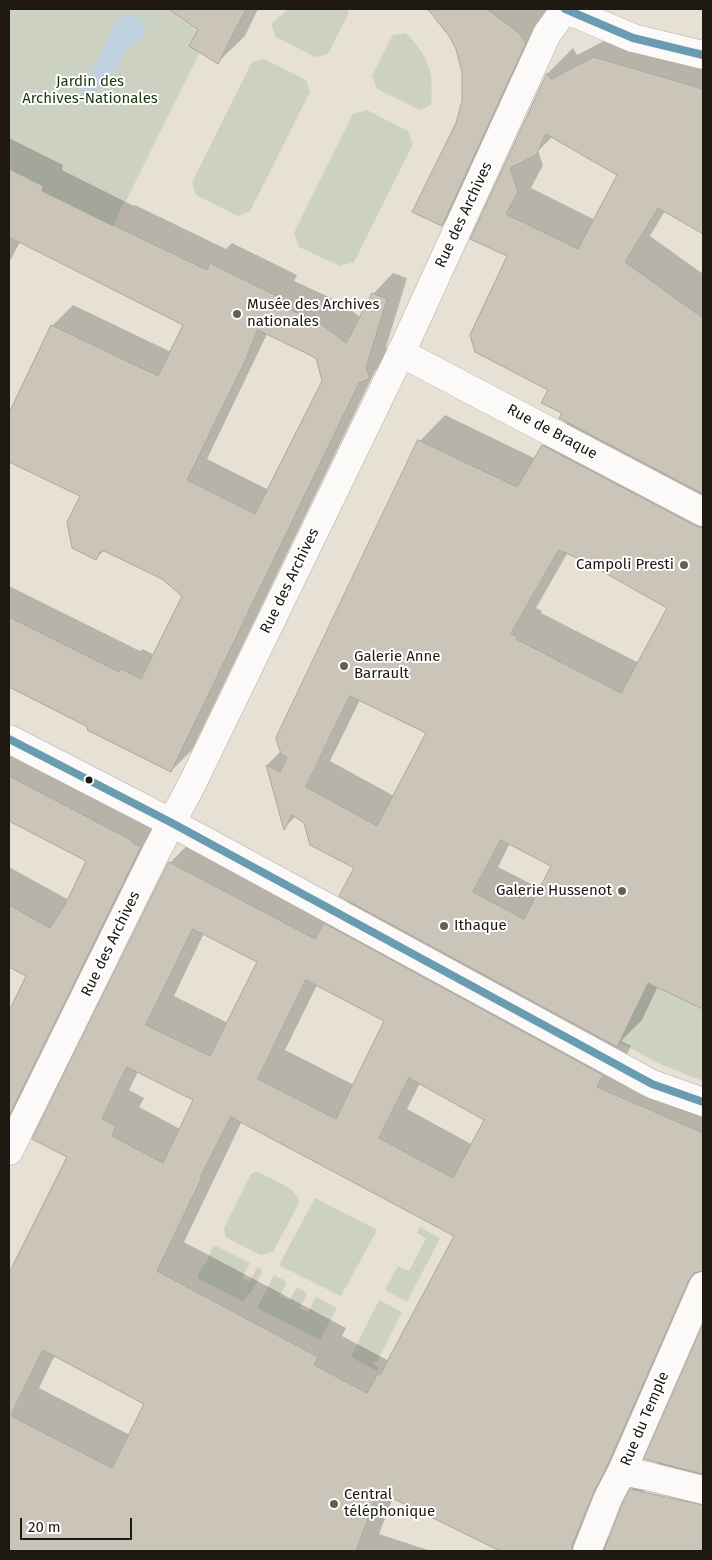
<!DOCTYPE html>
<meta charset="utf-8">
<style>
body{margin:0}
#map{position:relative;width:712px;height:1560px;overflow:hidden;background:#e7e0d4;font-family:"Fira Sans",sans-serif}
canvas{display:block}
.frame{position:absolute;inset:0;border:10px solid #1d1810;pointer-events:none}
.scale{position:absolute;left:20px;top:1518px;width:112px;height:22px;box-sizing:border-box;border:2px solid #1d1810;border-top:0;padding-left:6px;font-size:15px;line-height:18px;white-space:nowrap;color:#1d1810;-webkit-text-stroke:4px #fff;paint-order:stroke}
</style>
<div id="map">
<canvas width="712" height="1560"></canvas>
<div class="frame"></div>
<div class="scale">20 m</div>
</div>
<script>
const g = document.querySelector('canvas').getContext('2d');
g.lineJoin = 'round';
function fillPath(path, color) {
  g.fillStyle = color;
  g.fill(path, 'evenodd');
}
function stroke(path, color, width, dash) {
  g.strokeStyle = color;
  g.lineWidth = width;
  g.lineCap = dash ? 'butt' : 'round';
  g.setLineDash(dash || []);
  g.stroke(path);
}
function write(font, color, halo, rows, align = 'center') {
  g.font = font + ' "Fira Sans",sans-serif';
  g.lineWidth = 4;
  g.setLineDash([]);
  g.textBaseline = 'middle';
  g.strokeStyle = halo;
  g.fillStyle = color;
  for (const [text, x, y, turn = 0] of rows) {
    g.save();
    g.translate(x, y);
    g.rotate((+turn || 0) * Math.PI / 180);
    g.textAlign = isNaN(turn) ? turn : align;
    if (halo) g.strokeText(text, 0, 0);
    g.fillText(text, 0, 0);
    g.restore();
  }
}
fillPath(new Path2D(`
 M9,9H169L207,38L129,195L118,214L119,216L113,226L42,191L43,186L9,169Z
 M288,9H347L349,13L328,54L315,57L276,37L271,24Z
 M406,33C429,57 434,72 431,105L420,110L377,89L372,76L393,35Z
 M264,59L306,80L310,92L250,211L238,216L196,195L192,183L252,62Z
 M367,110L408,131L413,144L354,262L340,266L299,247L294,233L353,114Z
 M648,983L703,1009V1081L660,1064L619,1042Z
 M254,1172H258C271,1179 299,1188 299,1203L273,1252H271L261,1255L227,1238L225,1235L224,1228L251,1174Z
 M315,1198L377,1230L341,1296L279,1265Z
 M420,1227L440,1238L407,1302L385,1290L398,1266L409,1271L426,1238L417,1233Z
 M216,1246L250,1263L242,1278L249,1282L258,1267L261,1269L262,1273L250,1294H248L244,1302L197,1278L203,1264L205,1265L212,1248Z
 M274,1275L287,1282L280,1296L290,1300L297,1287L307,1293L300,1308L308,1312L316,1297L337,1308L320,1340L257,1308Z
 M379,1300L402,1312L376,1363L374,1361L373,1364L379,1367L377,1371L351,1357Z`), '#ccd1c1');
fillPath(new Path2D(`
 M129,15L140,18L146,28L141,39L128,47L116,70L91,99H78L117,19Z`), '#bed1de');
fillPath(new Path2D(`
 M171,9H258L245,36L218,62L199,30Z
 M426,9H547L552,16L468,198L442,225L457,124L463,101V72L457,49L450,35L437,18Z
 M621,32L703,56V233L665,211L650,236L703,274V1008L658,986L642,1020L621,1041L631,1046L625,1058L703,1092V1281L603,1533L610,1538L631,1489L659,1462L646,1459L703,1327V1505L644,1490V1493L703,1507V1551H495L496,1548L393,1497L379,1534L431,1551H9V1275L69,1156L170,863L198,834L340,909L349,900L356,867L305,822L296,816L285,827L267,765L281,751L420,441L445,415L536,459L543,446L568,422L549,390L508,256L472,239L548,73L573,48L577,55ZM553,136L618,175L595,220L531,188L543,165L538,151ZM568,552L668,607L639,663L541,613L542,611L536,608ZM360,700L428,732L394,796L330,761ZM510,843L553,865L541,889L498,867ZM204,933L259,962L228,1023L174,996ZM317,985L385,1020L354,1085L285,1050ZM138,1072L194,1099L180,1129L139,1107L144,1098L129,1090ZM420,1083L486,1120L473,1145L407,1109ZM242,1121L456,1236L389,1361L342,1336L346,1328L184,1242ZM55,1355L145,1403L130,1435L39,1388Z
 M9,138L63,165L62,170L134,206L135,205L226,249L232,243L297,275L294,281L342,303L361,318L373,294L393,273L407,278L386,347L390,356L375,371L192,750L171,771L90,726L9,686V586L140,651L143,649L154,655L183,596L163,578L105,550L96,558L82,495L9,460V416L52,326L73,305L171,352L185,324L20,242L9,263ZM267,334L317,357L323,381L269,490L207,459Z
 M9,738L165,822L29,1099L9,1119V1008L11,1009L28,976L9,965V867L69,900L88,861L10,820L9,822Z`), '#0003');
const building = new Path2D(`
 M169,9H246L218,64L189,46L198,30Z
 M428,9H487L519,33L526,43L442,226L412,212L456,123L462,101V72L456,49L449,36Z
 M594,57L703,89V234L658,208L625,262L703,318V494L559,418L562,413L541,403L548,390L475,352L470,335L507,256L470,239L547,73L551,79ZM546,134L617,175L578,249L506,214L518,192L510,168L536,155Z
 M9,169L43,186L42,191L113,226V225L207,270L210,263L277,296L274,302L321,324L346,343L372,293L387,299L366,368L370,378L359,383L171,772L87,730L88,727L9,687V617L119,672L121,669L141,679L182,596L162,579L102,550L96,560L72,548L67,522L80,496L9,462V413L51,325L158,376L183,325L9,237ZM258,330L316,358L322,381L255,514L187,480L245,361Z
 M418,440L517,487L542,445L696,526L703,528V1009L648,983L617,1047L339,896L354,868L310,845L304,823L292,815L284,830L266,765L280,772L287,757L281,754L276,738ZM559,550L584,561L667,608L621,693L516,639L517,637L511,634ZM350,696L426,733L377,826L306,787ZM501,840L551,866L524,919L473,892Z
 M9,776L133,841L132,843L141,847L9,1116V1011L26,976L9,967V905L50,928L67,901L86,861L9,821Z
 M169,862L315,939L324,923L603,1075L597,1087L703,1133V1271L694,1273L689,1280L608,1464L594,1492L572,1545V1551H500L378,1491L356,1551H9V1273L67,1157L32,1139ZM193,929L257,962L210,1056L146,1025ZM306,980L384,1021L336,1119L258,1079ZM127,1067L193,1100L163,1163L112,1136L116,1126L102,1119ZM409,1078L484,1120L453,1178L379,1138ZM231,1117L454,1236L380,1375L378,1373L367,1393L314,1365L318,1357L157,1271L202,1177L201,1176ZM43,1350L144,1404L112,1468L11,1416Z
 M703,1324V1474L644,1459Z
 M630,1489L703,1505V1551H604L622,1504Z`);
fillPath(building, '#cbc4b9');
stroke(building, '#aca69d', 1);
const minor = new Path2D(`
 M401,353L703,512
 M9,739L172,823L652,1084L703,1102
 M622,1471L647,1476L703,1490
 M587,1551L608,1498L622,1471L703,1286`);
const tertiary = new Path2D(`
 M565,9L633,38L703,55
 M9,1151L157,850L192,784L401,353L547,34L565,9`);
stroke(minor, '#b4aea5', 29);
stroke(tertiary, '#b4aea5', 29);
stroke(minor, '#fbfaf9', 28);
stroke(tertiary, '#fbfaf9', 28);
stroke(new Path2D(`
 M565,9L633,38L703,55
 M9,739L172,823L652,1084L703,1102`), '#699cb0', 8);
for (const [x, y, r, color] of [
 [237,314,5,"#645e55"],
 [684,565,5,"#645e55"],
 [344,666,5,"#645e55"],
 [89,780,4.5,"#1d1810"],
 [622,891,5,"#645e55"],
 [444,926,5,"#645e55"],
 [334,1504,5,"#645e55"]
]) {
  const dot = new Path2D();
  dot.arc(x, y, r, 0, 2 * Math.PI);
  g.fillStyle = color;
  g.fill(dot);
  stroke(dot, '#fff', 2);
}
write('15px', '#19360c', '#fff', [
 ["Jardin des",90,82],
 ["Archives-Nationales",90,99]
]);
write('15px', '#1d1810', '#fff', [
 ["Rue des Archives",464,215,-65],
 ["Rue de Braque",552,432,28],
 ["Rue des Archives",290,581,-64],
 ["Rue des Archives",111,944,-64],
 ["Rue du Temple",645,1419,-67]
]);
write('15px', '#1d1810', '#fff', [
 ["Musée des Archives",247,305],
 ["nationales",247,322],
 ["Campoli Presti",674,565,"right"],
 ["Galerie Anne",354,657],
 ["Barrault",354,674],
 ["Galerie Hussenot",612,891,"right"],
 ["Ithaque",454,926],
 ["Central",344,1495],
 ["téléphonique",344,1512]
], 'left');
</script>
